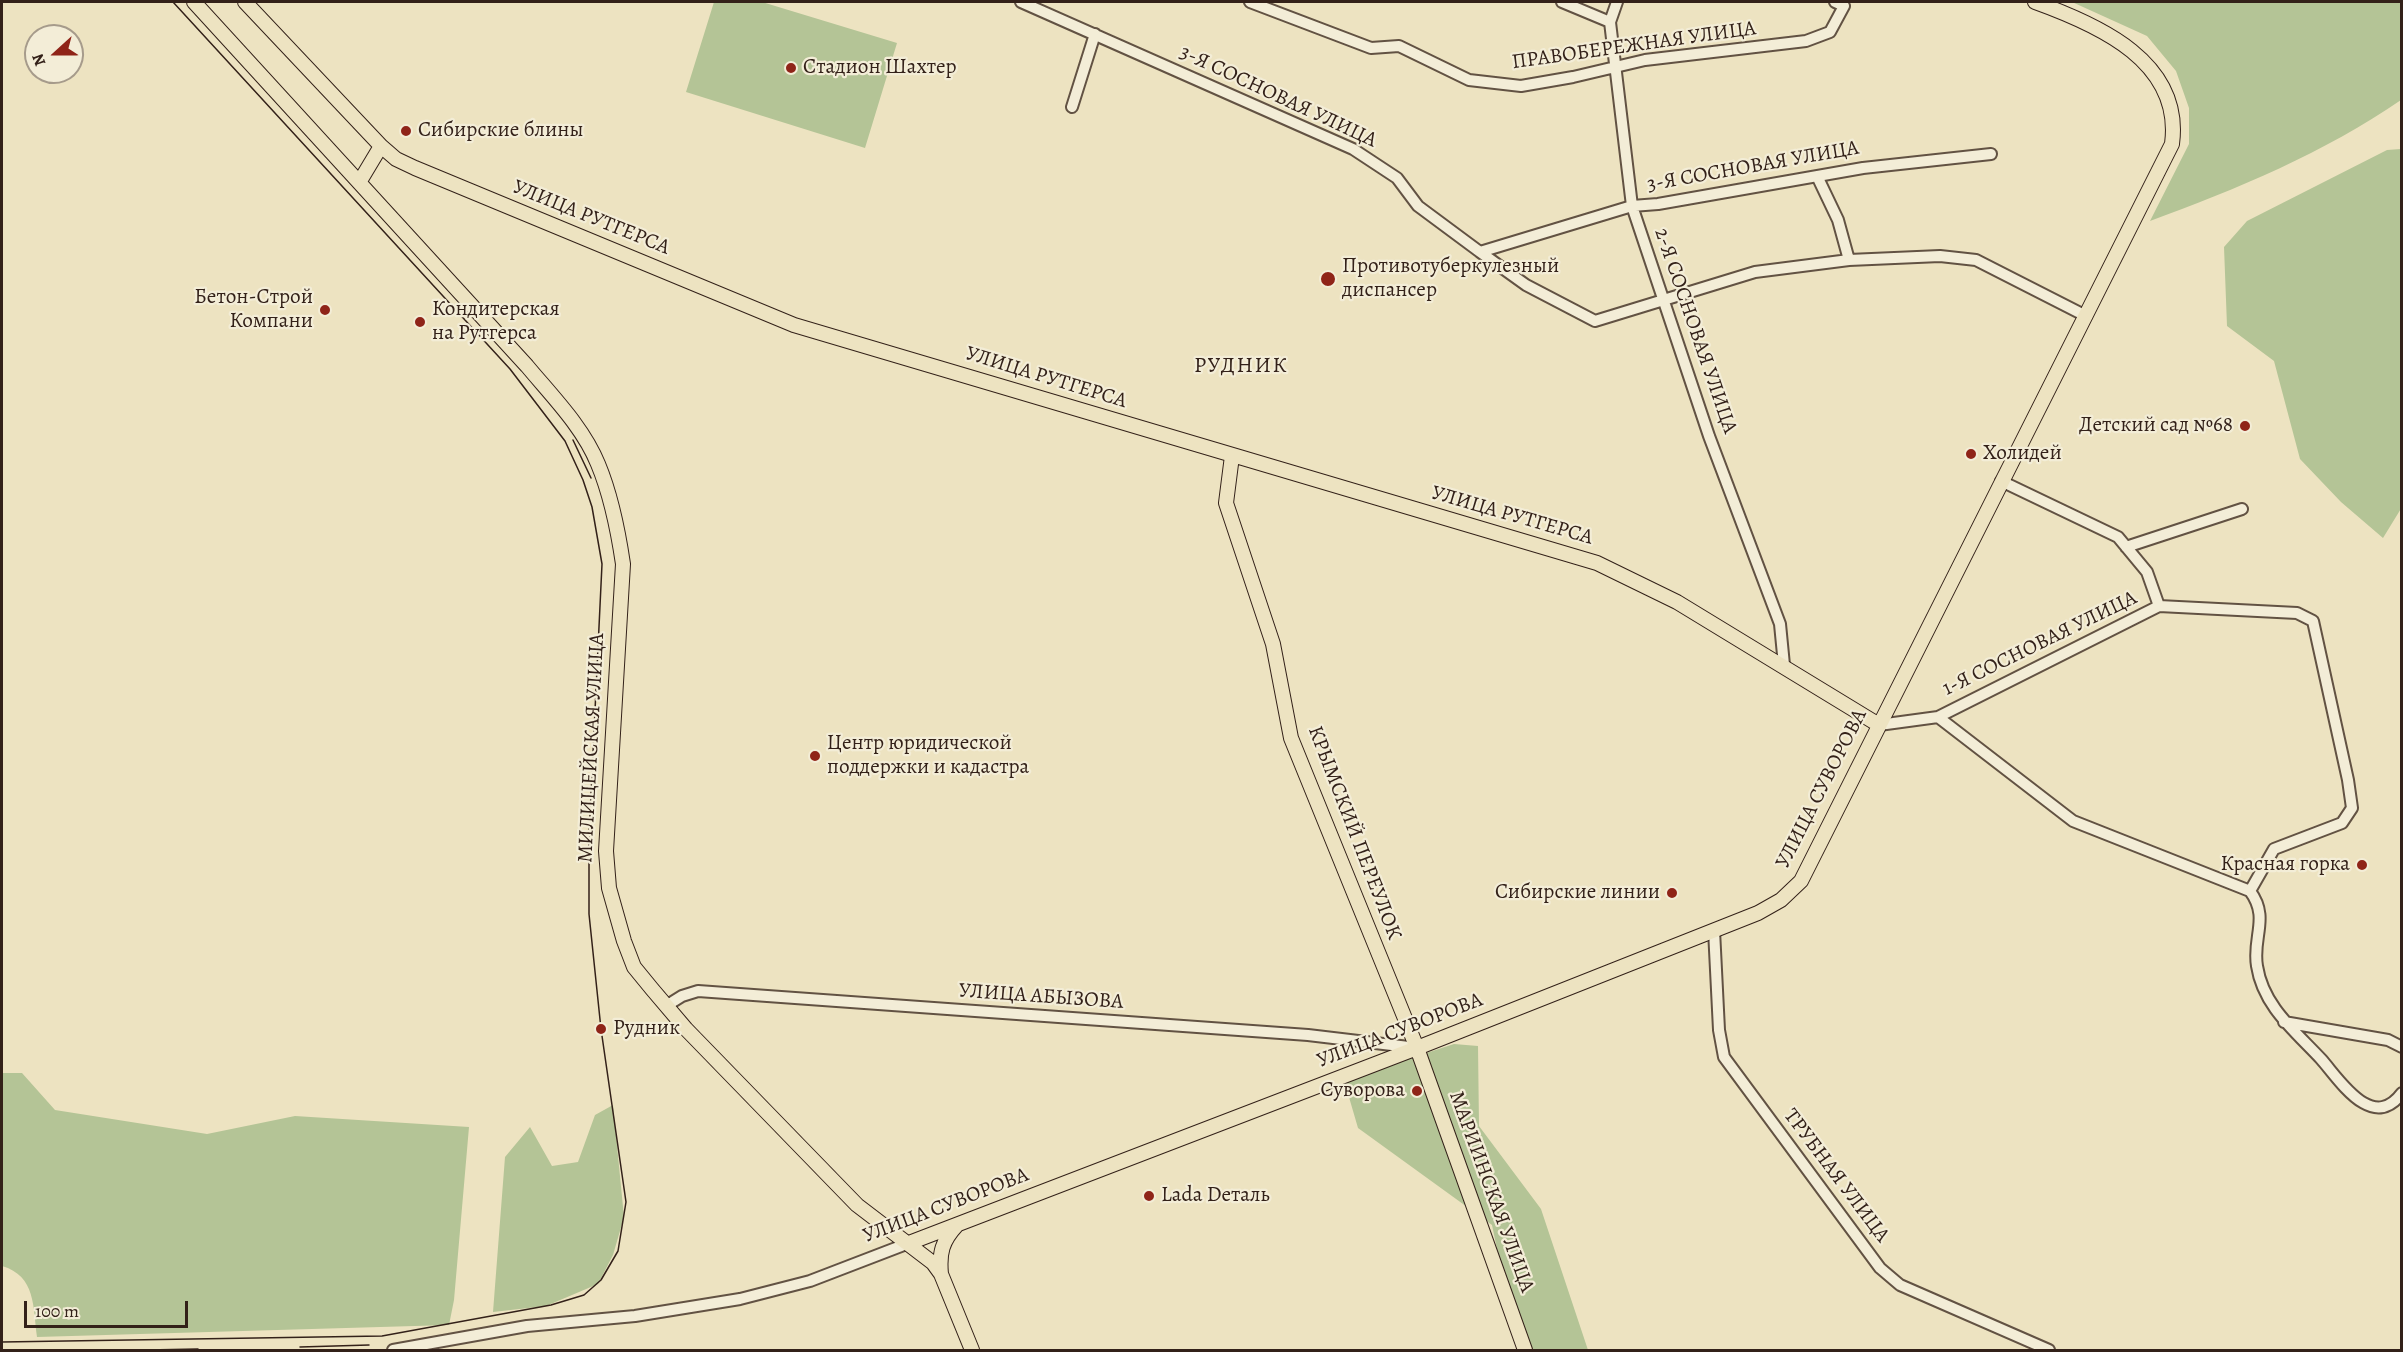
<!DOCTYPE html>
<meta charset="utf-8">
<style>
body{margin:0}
#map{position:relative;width:2403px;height:1352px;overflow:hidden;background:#ede3c1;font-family:Alegreya,serif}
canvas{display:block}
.frame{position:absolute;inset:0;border:3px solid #332119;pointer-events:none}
.north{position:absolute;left:24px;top:24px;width:60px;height:60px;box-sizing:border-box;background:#f3edd7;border:2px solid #a69b8b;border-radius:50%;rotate:249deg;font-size:16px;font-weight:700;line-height:24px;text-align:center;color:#332119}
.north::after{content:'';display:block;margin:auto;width:21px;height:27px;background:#8f2418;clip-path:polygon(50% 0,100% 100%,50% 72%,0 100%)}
.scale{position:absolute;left:24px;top:1301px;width:164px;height:27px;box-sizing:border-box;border:3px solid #332119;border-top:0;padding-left:8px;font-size:18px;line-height:21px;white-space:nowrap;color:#332119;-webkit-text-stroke:4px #f3edd7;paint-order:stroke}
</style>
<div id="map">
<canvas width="2403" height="1352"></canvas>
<div class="frame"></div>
<div class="north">N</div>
<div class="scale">100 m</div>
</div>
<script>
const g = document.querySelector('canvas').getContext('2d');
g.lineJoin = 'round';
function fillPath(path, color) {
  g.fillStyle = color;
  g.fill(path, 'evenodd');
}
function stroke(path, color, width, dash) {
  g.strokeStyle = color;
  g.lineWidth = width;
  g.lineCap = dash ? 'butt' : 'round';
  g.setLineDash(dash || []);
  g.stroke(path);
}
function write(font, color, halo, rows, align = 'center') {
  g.font = font + ' Alegreya,serif';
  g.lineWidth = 4.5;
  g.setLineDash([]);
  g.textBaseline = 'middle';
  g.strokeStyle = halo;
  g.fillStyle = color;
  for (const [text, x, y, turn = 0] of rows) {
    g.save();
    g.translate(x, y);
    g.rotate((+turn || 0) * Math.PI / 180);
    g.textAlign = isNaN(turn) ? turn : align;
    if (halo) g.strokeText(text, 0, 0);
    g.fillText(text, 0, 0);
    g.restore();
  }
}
fillPath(new Path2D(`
 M714,2H762L897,43L865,148L686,92Z
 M2072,2H2401V100C2326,152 2235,190 2150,221L2189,144V108L2176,71L2147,36Z
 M2401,149L2402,507L2383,538L2341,502L2300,459L2274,361L2227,326L2224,247L2247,221L2387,150Z
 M1454,1044L1478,1046L1479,1126L1541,1209L1588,1350H1518L1492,1225L1358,1128L1344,1080Z
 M2,1073H22L55,1110L207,1134L295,1116L469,1127L454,1300L449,1325L37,1337C33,1307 36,1276 2,1266Z
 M613,1105L624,1217L613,1255L598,1284L546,1306L493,1312L505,1157L530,1127L552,1166L578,1162L595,1115Z`), '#b4c496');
const minor = new Path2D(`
 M1021,2L1353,149L1397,178L1418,206L1480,252L1632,206L1658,204L1863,168L1991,154
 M1250,2L1371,48L1399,46L1469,80L1521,86L1573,77L1645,60L1806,41L1830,32L1844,6L1835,2
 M1562,2L1610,22
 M1617,2L1610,22L1632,206L1709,436L1780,624L1784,665
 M1072,107L1095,34
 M1817,176L1838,220L1849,260
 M1480,252L1526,285L1595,321L1755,272L1849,260L1940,256L1976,260L2086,316
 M2001,481L2118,537L2147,572L2159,606
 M2126,547L2242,509
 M1938,717L2159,606L2297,613L2313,621L2348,780L2352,808L2342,823L2274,849L2250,891C2270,918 2252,937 2257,966C2263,1006 2295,1031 2321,1059C2339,1079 2372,1133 2402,1093
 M1879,725L1938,717L2073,821L2250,891
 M1714,930L1719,1030L1724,1057L1880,1268L1900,1285L2049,1350
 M666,1006L682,996L698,991L1308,1035L1417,1048
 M2284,1022L2388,1040L2402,1047
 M393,1350L527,1326L635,1316L740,1299L810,1281L909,1243`);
const major = new Path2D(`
 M194,2L527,366C552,396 583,427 598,464C611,495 618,530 623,564L606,851L609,888L624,941L634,967L652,989L686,1029L857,1205L933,1263L941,1274L972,1350
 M245,2L381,146L396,159L415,168L794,325L1597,563L1677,602L1879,725
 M360,181L381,146
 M1232,456L1226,503L1273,644L1291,738L1417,1048L1525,1350
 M909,1243L1417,1048L1758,913L1781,900L1801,881L2172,144C2183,62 2099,25 2035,2
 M941,1274C939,1253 942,1241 957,1225`);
stroke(minor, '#625243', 14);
stroke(major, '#332119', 16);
stroke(minor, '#f3edd7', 10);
stroke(major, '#ede3c1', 14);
stroke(new Path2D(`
 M573,440L591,478
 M2,1342L382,1336L551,1305L584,1295L601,1280L618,1251L626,1202L601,1029L589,914V836L602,564L592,507L583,480L565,441L510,369L173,2
 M300,1347L369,1345
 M147,1350L198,1349`), '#332119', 1.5);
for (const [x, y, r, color] of [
 [791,68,6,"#8f2418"],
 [406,131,6,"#8f2418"],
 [1328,279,8,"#8f2418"],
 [325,310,6,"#8f2418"],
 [420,322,6,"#8f2418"],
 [2245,426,6,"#8f2418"],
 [1971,454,6,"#8f2418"],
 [815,756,6,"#8f2418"],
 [2362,865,6,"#8f2418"],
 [1672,893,6,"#8f2418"],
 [601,1029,6,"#8f2418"],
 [1417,1091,6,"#8f2418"],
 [1149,1196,6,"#8f2418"]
]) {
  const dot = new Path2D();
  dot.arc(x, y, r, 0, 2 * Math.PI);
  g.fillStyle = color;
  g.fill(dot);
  stroke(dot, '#f3edd7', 2);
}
write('21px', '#332119', '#f3edd7', [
 ["ПРАВОБЕРЕЖНАЯ УЛИЦА",1634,46,-8],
 ["3-Я СОСНОВАЯ УЛИЦА",1278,97,25],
 ["3-Я СОСНОВАЯ УЛИЦА",1753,167,-10],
 ["УЛИЦА РУТГЕРСА",591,218,22],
 ["2-Я СОСНОВАЯ УЛИЦА",1695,331,71],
 ["УЛИЦА РУТГЕРСА",1046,378,17],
 ["УЛИЦА РУТГЕРСА",1512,516,16],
 ["1-Я СОСНОВАЯ УЛИЦА",2040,644,-26],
 ["МИЛИЦЕЙСКАЯ УЛИЦА",592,748,-87],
 ["УЛИЦА СУВОРОВА",1822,789,-63],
 ["КРЫМСКИЙ ПЕРЕУЛОК",1354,833,69],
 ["УЛИЦА АБЫЗОВА",1041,997,4],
 ["УЛИЦА СУВОРОВА",1400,1031,-21],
 ["ТРУБНАЯ УЛИЦА",1836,1176,53],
 ["МАРИИНСКАЯ УЛИЦА",1491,1192,70],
 ["УЛИЦА СУВОРОВА",946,1206,-21]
]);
write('21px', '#332119', '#f3edd7', [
 ["Стадион Шахтер",803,68],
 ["Сибирские блины",418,131],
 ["Противотуберкулезный",1342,267],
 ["диспансер",1342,291],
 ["Бетон-Строй",313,298,"right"],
 ["Компани",313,322,"right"],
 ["Кондитерская",432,310],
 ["на Рутгерса",432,334],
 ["Детский сад №68",2233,426,"right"],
 ["Холидей",1983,454],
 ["Центр юридической",827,744],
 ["поддержки и кадастра",827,768],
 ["Красная горка",2350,865,"right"],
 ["Сибирские линии",1660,893,"right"],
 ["Рудник",613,1029],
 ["Суворова",1405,1091,"right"],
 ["Lada Dеталь",1161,1196]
], 'left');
g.letterSpacing = '1.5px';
write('22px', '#332119', '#f3edd7', [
 ["РУДНИК",1241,367]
]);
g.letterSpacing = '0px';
</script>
